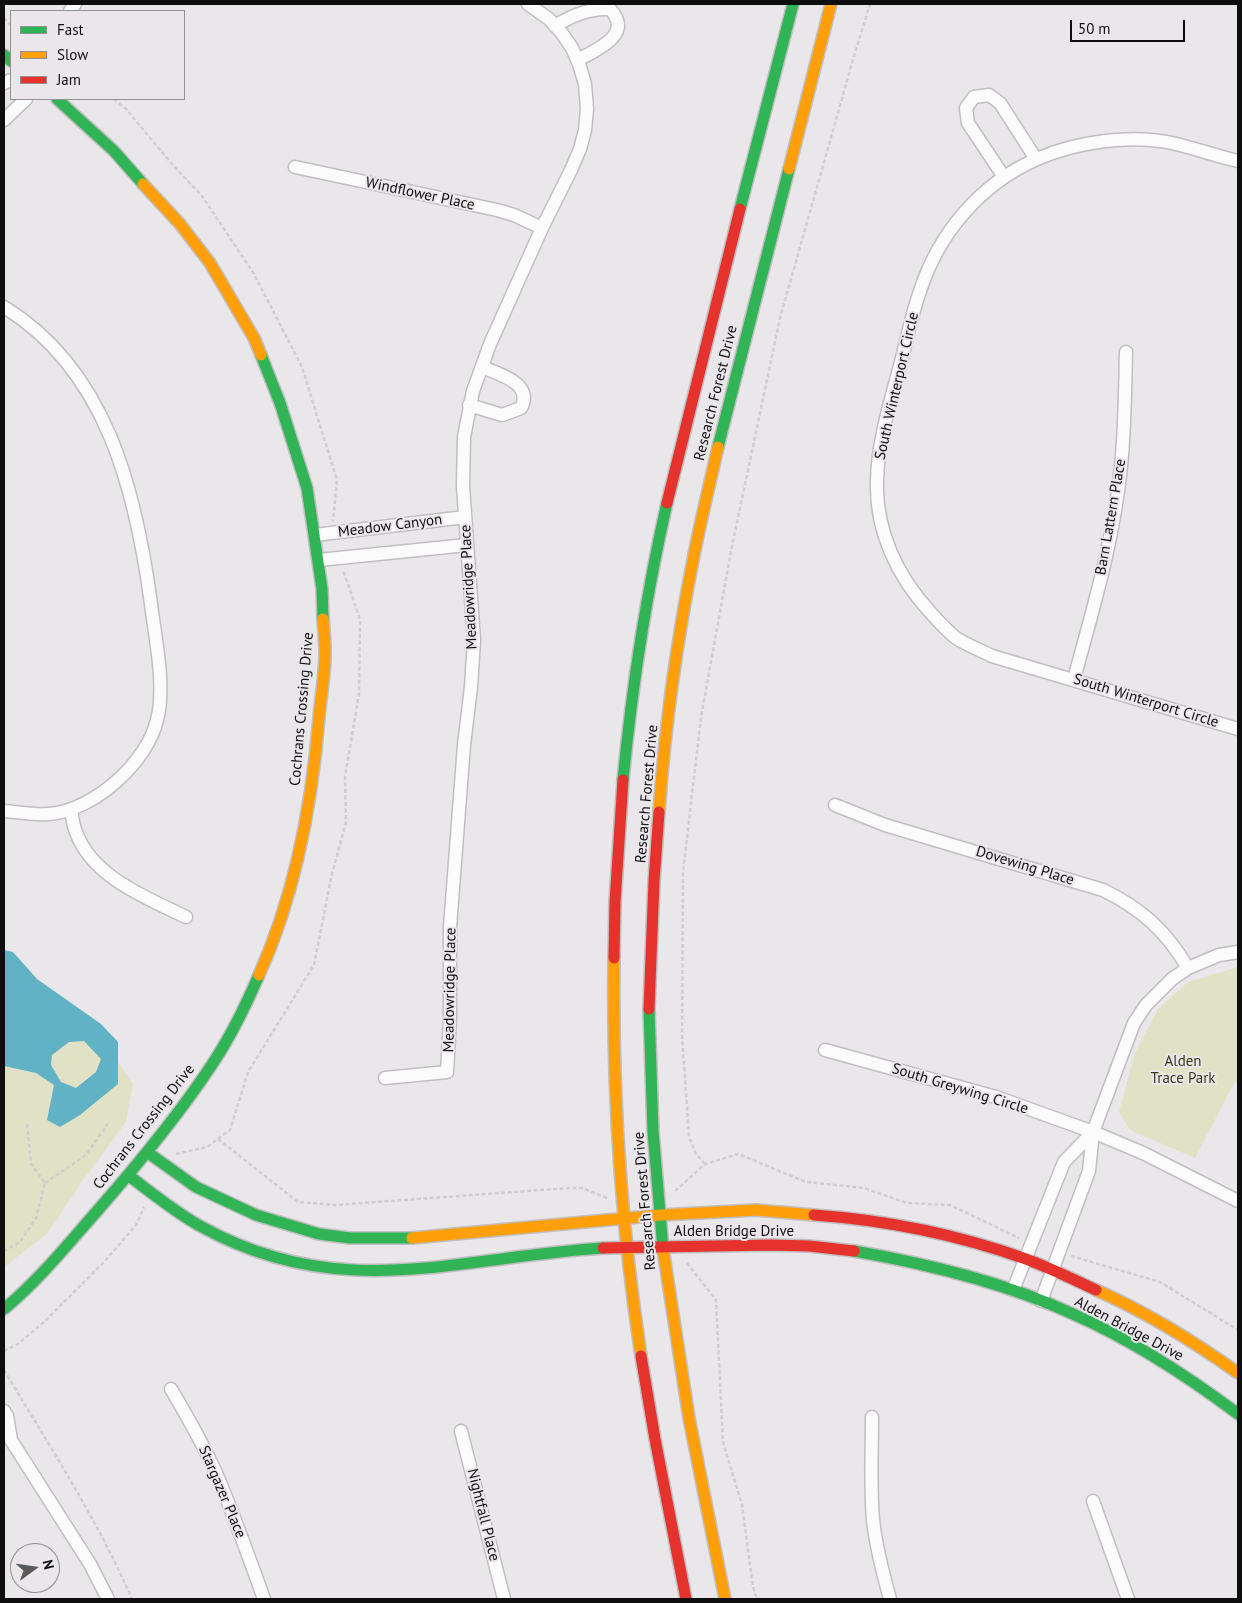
<!DOCTYPE html>
<style>
body{margin:0}
#map{position:relative;width:1242px;height:1603px;overflow:hidden;background:#e9e7e9;font-family:"PT Sans",sans-serif}
canvas{display:block}
.frame{position:absolute;inset:0;border:5px solid #0f0e0f;pointer-events:none}
.legend{position:absolute;left:10px;top:10px;width:175px;height:90px;box-sizing:border-box;background:#eae6ea;border:1px solid #929092;margin:0;padding:6px 9px;list-style:none;font-size:15px;color:#0f0e0f}
.legend li{display:flex;align-items:center;gap:10px;height:25px}
.legend b{width:25px;border:1px solid #929092}
.north{position:absolute;left:10px;top:1543px;width:50px;height:50px;box-sizing:border-box;background:#eae6ea;border:1px solid #929092;border-radius:50%;rotate:76deg;font-size:14px;font-weight:700;line-height:20px;text-align:center;color:#0f0e0f}
.north::after{content:'';display:block;margin:auto;width:18px;height:22px;background:#5b5a5b;clip-path:polygon(50% 0,100% 100%,50% 72%,0 100%)}
.scale{position:absolute;left:1070px;top:20px;width:115px;height:22px;box-sizing:border-box;border:2px solid #0f0e0f;border-top:0;padding-left:6px;font-size:15px;line-height:18px;white-space:nowrap;color:#0f0e0f;-webkit-text-stroke:4px #eae6ea;paint-order:stroke}
</style>
<div id="map">
<canvas width="1242" height="1603"></canvas>
<div class="frame"></div>
<ul class="legend">
<li><b style="height:6px;background:#30b455"></b>Fast</li>
<li><b style="height:6px;background:#ff9f0a"></b>Slow</li>
<li><b style="height:6px;background:#e5322d"></b>Jam</li>
</ul>
<div class="north">N</div>
<div class="scale">50 m</div>
</div>
<script>
const g = document.querySelector('canvas').getContext('2d');
g.lineJoin = 'round';
function fillPath(path, color) {
  g.fillStyle = color;
  g.fill(path, 'evenodd');
}
function stroke(path, color, width, dash) {
  g.strokeStyle = color;
  g.lineWidth = width;
  g.lineCap = dash ? 'butt' : 'round';
  g.setLineDash(dash || []);
  g.stroke(path);
}
function write(font, color, halo, rows, align = 'center') {
  g.font = font + ' "PT Sans",sans-serif';
  g.lineWidth = 4;
  g.setLineDash([]);
  g.textBaseline = 'middle';
  g.strokeStyle = halo;
  g.fillStyle = color;
  for (const [text, x, y, turn = 0] of rows) {
    g.save();
    g.translate(x, y);
    g.rotate((+turn || 0) * Math.PI / 180);
    g.textAlign = isNaN(turn) ? turn : align;
    if (halo) g.strokeText(text, 0, 0);
    g.fillText(text, 0, 0);
    g.restore();
  }
}
fillPath(new Path2D(`
 M1238,967V1084L1234,1083L1195,1158L1130,1130L1119,1112L1135,1053L1158,1009L1188,982Z
 M81,1031L110,1050L133,1084L126,1122L84,1179L48,1233L4,1267V1032Z`), '#e1e2c5');
fillPath(new Path2D(`
 M4,950L13,952L37,979L101,1024L118,1042V1084L80,1115L60,1127L47,1120L54,1085L36,1073L4,1066ZM84,1041L101,1059L96,1072L76,1088L61,1082L51,1065L52,1055L69,1042Z`), '#62b2c5');
const street = new Path2D(`
 M70,11L75,4
 M555,26C572,15 590,8 610,9C634,35 597,49 578,60
 M4,83L11,80
 M4,120L26,99
 M1238,161C1216,156 1194,148 1172,143C1130,134 1076,142 1037,159C980,184 939,233 920,291C912,314 907,338 901,362C891,400 878,440 877,480C875,530 897,576 930,612C938,621 946,630 956,638C967,645 980,650 992,656L1238,729
 M295,167L497,210L514,215L542,228
 M1004,177L968,123L966,108L974,97L989,95L1000,103L1036,159
 M4,307C107,370 136,492 151,604C155,638 166,686 157,720C147,763 93,811 49,814C34,815 18,812 4,811
 M469,405L502,415L521,408C534,383 498,374 482,367
 M315,535L465,517
 M319,560L467,545
 M1074,679C1093,609 1114,539 1121,466C1125,428 1125,390 1126,352
 M835,805L885,825L1103,890C1142,909 1166,931 1188,968
 M71,809C72,817 73,825 76,832C92,877 147,898 186,917
 M825,1050L996,1097L1093,1132L1143,1153L1238,1201
 M385,1078L447,1072L450,1018V927L464,745L471,687L474,640L463,486L464,437L473,391L490,344L542,228L571,170L580,149L585,130L587,109L585,84L579,64L572,48L561,32L549,19L528,4
 M1013,1290L1064,1162L1093,1132
 M1041,1301L1089,1171L1093,1132L1134,1023L1146,1005L1172,979L1188,968L1219,955L1238,952
 M171,1389C187,1416 203,1444 216,1473C234,1515 249,1557 264,1599
 M4,1411L7,1416L11,1440L90,1564L108,1599
 M872,1417C872,1451 870,1486 873,1520C876,1547 883,1574 890,1599
 M461,1431L504,1599
 M1093,1501L1128,1599`);
const fast = new Path2D(`
 M4,55L11,61
 M57,99L114,151L143,184
 M740,209L793,4
 M261,355L280,403L307,488L322,589L323,619
 M718,447L789,169
 M623,780C632,687 646,595 667,503
 M649,1009L653,1131L663,1249
 M147,1152L196,1187L256,1215L319,1234L350,1238H412
 M128,1175C152,1193 176,1213 202,1227C342,1304 458,1257 603,1248
 M854,1251C928,1264 1004,1282 1073,1314C1132,1340 1186,1375 1238,1414
 M4,1309C39,1280 68,1244 98,1210C139,1163 179,1115 213,1063C231,1036 246,1005 259,975`);
const slow = new Path2D(`
 M789,169L831,4
 M143,184L180,224L210,263L254,338L261,355
 M659,812C665,725 677,640 694,555C701,519 710,483 718,447
 M614,958C612,1091 621,1225 641,1356
 M259,975C295,895 312,805 319,717C321,696 325,674 325,653C325,642 324,630 323,619
 M412,1238L661,1215L756,1210L814,1215
 M663,1249L689,1418L725,1599
 M1096,1290C1146,1312 1193,1341 1238,1373`);
const jam = new Path2D(`
 M667,503L740,209
 M614,958L615,902L623,780
 M649,1009L654,881L659,812
 M814,1215C885,1220 959,1235 1026,1259C1050,1268 1073,1279 1096,1290
 M603,1248L771,1245L809,1246L854,1251
 M641,1356L655,1439L686,1599`);
stroke(street, '#c0bec0', 15);
stroke(fast, '#c0bec0', 14);
stroke(slow, '#c0bec0', 14);
stroke(jam, '#c0bec0', 14);
stroke(new Path2D(`
 M4,18L11,25
 M114,99L126,109L171,163L202,196L254,274L302,367L337,480L333,521
 M218,1139L298,1202L335,1205L569,1188H582L607,1198
 M176,1154L207,1147L230,1130L248,1072L314,965L331,878L346,822L345,777L359,694L360,619L343,570
 M705,1164L696,1154L689,1136L682,1036L683,872L701,717L731,551L780,318L854,56L870,4
 M45,1183L86,1155L109,1122
 M675,1191L705,1164L738,1154L806,1182L864,1188L907,1203L950,1205L1019,1238
 M4,1251L20,1242L36,1218L45,1183L31,1164L27,1123
 M1071,1256L1160,1282L1238,1330
 M687,1263L716,1300L723,1442L742,1505L753,1587L757,1599
 M4,1351L18,1344L44,1322L105,1261L136,1225L144,1207
 M4,1370C49,1445 97,1519 132,1599`), '#cfcecf', 2.5, [4, 2.5]);
stroke(street, '#fcfbfc', 12);
stroke(fast, '#30b455', 11);
stroke(slow, '#ff9f0a', 11);
stroke(jam, '#e5322d', 11);
write('15px', '#0f0e0f', '#eae6ea', [
 ["Windflower Place",420,194,12],
 ["South Winterport Circle",897,386,-77],
 ["Research Forest Drive",716,393,-76],
 ["Barn Lattern Place",1111,517,-80],
 ["Meadow Canyon",390,526,-7],
 ["Meadowridge Place",469,587,-93],
 ["South Winterport Circle",1146,701,17],
 ["Cochrans Crossing Drive",302,709,-85],
 ["Research Forest Drive",647,794,-85],
 ["Dovewing Place",1025,866,17],
 ["Meadowridge Place",450,990,-89],
 ["South Greywing Circle",960,1089,17],
 ["Cochrans Crossing Drive",144,1127,-52],
 ["Research Forest Drive",645,1201,-95],
 ["Alden Bridge Drive",734,1232],
 ["Alden Bridge Drive",1129,1329,28],
 ["Stargazer Place",222,1492,67],
 ["Nightfall Place",483,1515,76]
]);
write('15px', '#383916', '#eae6ea', [
 ["Alden",1183,1062],
 ["Trace Park",1183,1079]
]);
</script>
